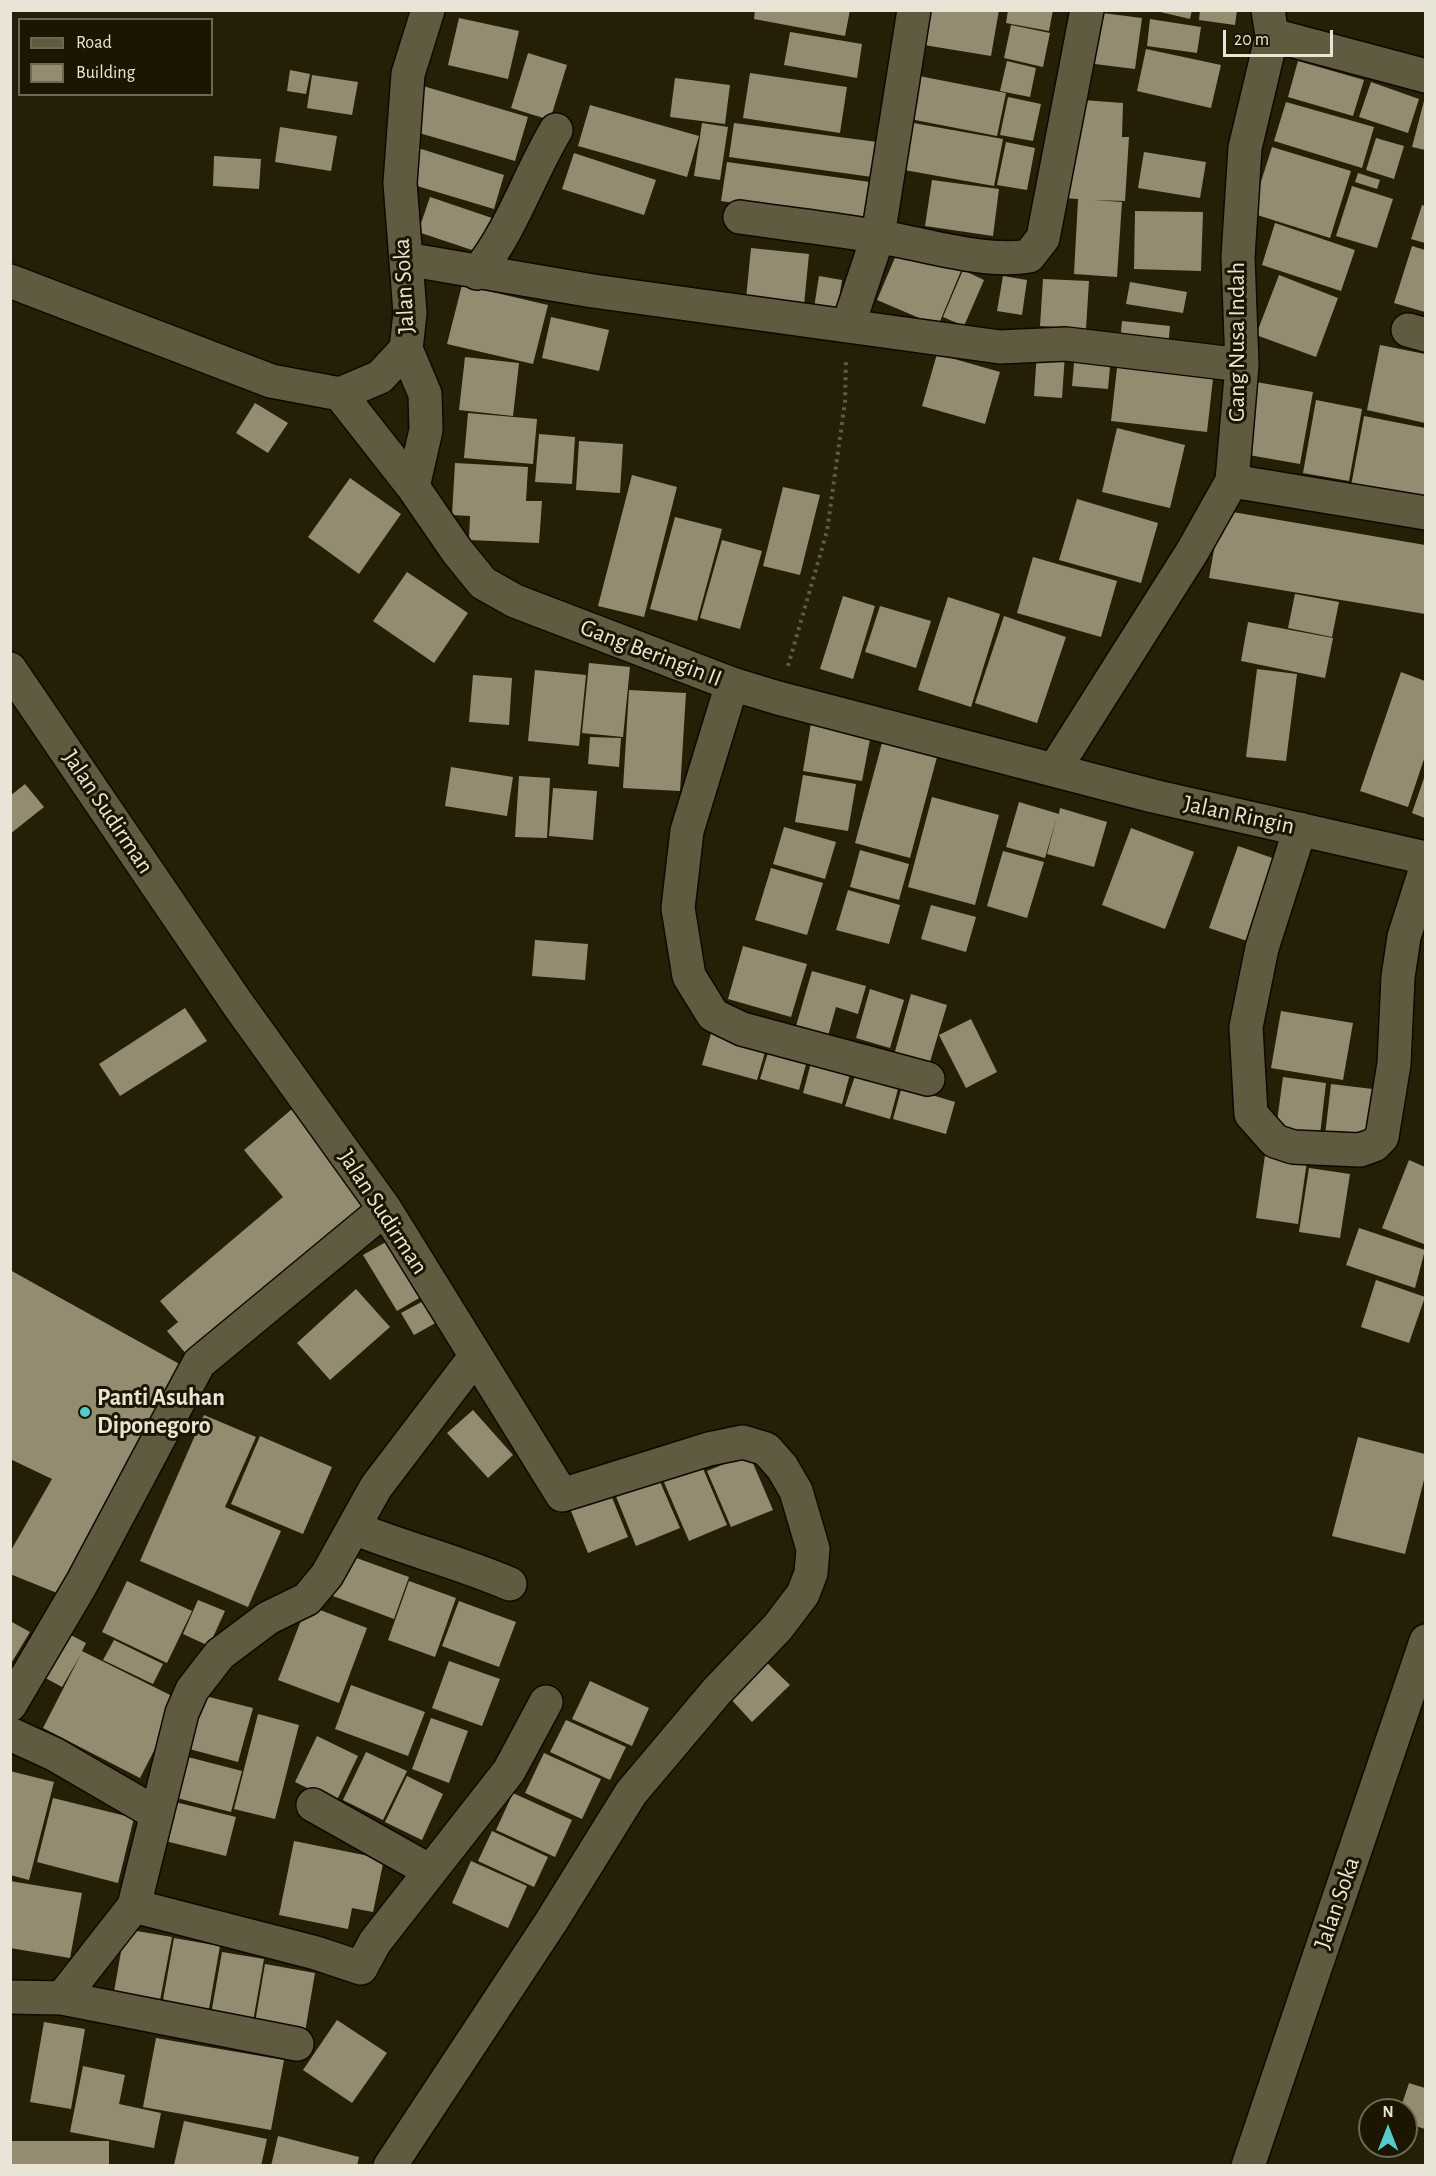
<!DOCTYPE html>
<style>
body{margin:0}
#map{position:relative;width:1436px;height:2176px;overflow:hidden;background:#251f07;font-family:"Alegreya Sans",sans-serif}
canvas{display:block}
.frame{position:absolute;inset:0;border:12px solid #e8e4d6;pointer-events:none}
.legend{position:absolute;left:18px;top:18px;width:195px;height:78px;box-sizing:border-box;background:#1b1501;border:2px solid #6d6856;margin:0;padding:8px 10px;list-style:none;font-size:18px;color:#e8e4d6}
.legend li{display:flex;align-items:center;gap:12px;height:30px}
.legend b{width:30px;border:2px solid #6d6856}
.north{position:absolute;left:1358px;top:2098px;width:60px;height:60px;box-sizing:border-box;background:#1b1501;border:2px solid #6d6856;border-radius:50%;rotate:0deg;font-size:16px;font-weight:700;line-height:24px;text-align:center;color:#e8e4d6}
.north::after{content:'';display:block;margin:auto;width:21px;height:27px;background:#52cdcf;clip-path:polygon(50% 0,100% 100%,50% 72%,0 100%)}
.scale{position:absolute;left:1223px;top:30px;width:110px;height:27px;box-sizing:border-box;border:3px solid #e8e4d6;border-top:0;padding-left:8px;font-size:18px;line-height:21px;white-space:nowrap;color:#e8e4d6;-webkit-text-stroke:4px #1b1501;paint-order:stroke}
</style>
<div id="map">
<canvas width="1436" height="2176"></canvas>
<div class="frame"></div>
<ul class="legend">
<li><b style="height:8px;background:#605a40"></b>Road</li>
<li><b style="height:16px;background:#938c71"></b>Building</li>
</ul>
<div class="north">N</div>
<div class="scale">20 m</div>
</div>
<script>
const g = document.querySelector('canvas').getContext('2d');
g.lineJoin = 'round';
function fillPath(path, color) {
  g.fillStyle = color;
  g.fill(path, 'evenodd');
}
function stroke(path, color, width, dash) {
  g.strokeStyle = color;
  g.lineWidth = width;
  g.lineCap = dash ? 'butt' : 'round';
  g.setLineDash(dash || []);
  g.stroke(path);
}
function write(font, color, halo, rows, align = 'center') {
  g.font = font + ' "Alegreya Sans",sans-serif';
  g.lineWidth = 6;
  g.setLineDash([]);
  g.textBaseline = 'middle';
  g.strokeStyle = halo;
  g.fillStyle = color;
  for (const [text, x, y, turn = 0] of rows) {
    g.save();
    g.translate(x, y);
    g.rotate((+turn || 0) * Math.PI / 180);
    g.textAlign = isNaN(turn) ? turn : align;
    if (halo) g.strokeText(text, 0, 0);
    g.fillText(text, 0, 0);
    g.restore();
  }
}
fillPath(new Path2D(`
 M755,10H850L845,36L754,19Z
 M930,10H999L991,56L924,45Z
 M1008,10H1053L1049,31L1006,23Z
 M1152,10H1192L1190,19Z
 M1200,10H1237L1235,25L1199,20Z
 M1094,12L1142,18L1135,69L1087,63Z
 M459,18L519,31L508,79L448,65Z
 M1150,19L1201,27L1197,53L1147,46Z
 M1011,25L1050,33L1043,67L1004,58Z
 M790,32L862,44L857,78L784,65Z
 M1146,49L1221,65L1211,108L1137,91Z
 M528,53L567,65L550,120L511,108Z
 M1007,61L1036,68L1030,97L1000,91Z
 M1298,61L1364,80L1353,116L1288,97Z
 M290,70L310,74L306,94L287,91Z
 M750,73L847,87L840,133L743,118Z
 M312,75L358,82L352,115L307,108Z
 M919,76L1006,93L997,136L910,119Z
 M675,78L730,85L725,124L670,117Z
 M1371,82L1419,99L1408,133L1359,117Z
 M423,86L528,117L515,161L409,130Z
 M1008,97L1041,104L1033,141L1000,135Z
 M1425,97V150L1412,147Z
 M1083,100L1123,103L1122,137H1129L1125,201L1094,200L1122,202L1117,277L1074,274L1078,199L1063,198L1066,134L1081,135Z
 M1286,102L1374,127L1362,168L1274,141Z
 M590,105L699,136L687,177L578,146Z
 M902,121L1003,139L994,186L893,168Z
 M702,123L728,127L720,180L694,176Z
 M734,123L877,142L872,177L729,157Z
 M280,127L337,136L331,171L275,162Z
 M1376,138L1404,146L1394,179L1366,170Z
 M1006,142L1035,148L1027,190L997,185Z
 M1272,147L1351,171L1330,238L1251,213Z
 M418,148L504,175L494,209L407,183Z
 M1144,152L1206,162L1200,198L1138,188Z
 M574,153L656,180L644,215L562,189Z
 M214,156L261,159L259,189L213,186Z
 M727,162L870,182L865,222L721,201Z
 M1358,173L1380,180L1377,189L1355,182Z
 M932,180L999,189L993,236L925,226Z
 M1352,186L1393,199L1377,248L1336,236Z
 M430,197L501,221L490,256L418,232Z
 M1422,205L1425,206V243L1411,239Z
 M1135,211L1203,212L1201,271L1134,269Z
 M1275,223L1355,250L1341,291L1262,265Z
 M902,241L963,266L938,326L877,300Z
 M1412,246L1425,250V312L1394,303Z
 M751,248L809,254L803,315L745,309Z
 M963,270L984,280L964,326L943,317Z
 M1279,275L1338,298L1316,357L1256,335Z
 M819,276L842,280L837,312L814,308Z
 M1003,276L1027,280L1022,315L997,311Z
 M1043,279L1089,281L1086,329L1040,326Z
 M1130,282L1187,292L1183,313L1126,304Z
 M462,285L548,305L533,364L447,344Z
 M551,317L609,330L599,371L542,358Z
 M1122,321L1170,326L1168,347L1120,342Z
 M1380,345L1425,354V423L1367,410Z
 M1037,352L1065,354L1062,398L1034,396Z
 M1075,352L1111,356L1108,389L1072,386Z
 M937,354L1000,372L985,424L922,406Z
 M465,357L519,363L513,416L459,410Z
 M1118,359L1214,370L1207,432L1111,421Z
 M1256,382L1313,392L1300,464L1243,454Z
 M1316,400L1362,409L1349,481L1303,473Z
 M255,403L288,423L268,453L236,433Z
 M468,413L537,419L533,464L464,458Z
 M1364,416L1425,428V500L1351,486Z
 M1117,428L1185,445L1170,508L1102,492Z
 M539,434L575,437L572,484L535,482Z
 M579,441L623,444L620,493L576,490Z
 M455,463L528,467L526,501H542L539,543L469,540L470,516L452,515Z
 M632,475L677,487L644,617L598,606Z
 M350,478L401,514L359,574L308,537Z
 M783,487L820,495L800,575L763,566Z
 M1077,499L1158,523L1141,583L1059,560Z
 M1221,510L1425,545V614L1209,578Z
 M675,517L722,529L697,621L650,609Z
 M722,540L762,551L740,629L700,618Z
 M1033,557L1117,581L1101,637L1017,613Z
 M407,572L468,613L434,663L373,621Z
 M1295,594L1339,602L1332,637L1288,628Z
 M843,596L875,606L853,679L820,669Z
 M948,597L1000,614L971,707L918,690Z
 M880,606L931,621L916,668L865,652Z
 M1004,616L1066,637L1037,723L975,703Z
 M1248,622L1333,638L1325,678L1241,661Z
 M589,663L630,667L623,737L582,733Z
 M1257,669L1297,674L1286,761L1246,757Z
 M535,670L586,675L579,746L528,741Z
 M1401,672L1425,681V756L1408,807L1360,791Z
 M473,675L512,678L509,725L469,722Z
 M629,690L686,693L680,791L623,788Z
 M811,723L871,734L862,781L803,771Z
 M590,737L621,738L619,767L588,764Z
 M882,743L937,757L910,858L855,843Z
 M451,767L513,777L507,816L445,806Z
 M803,775L856,784L848,831L795,822Z
 M1425,775V818L1412,813Z
 M519,776L550,778L547,838L515,837Z
 M25,784L44,807L10,834V796Z
 M553,788L597,791L593,840L549,836Z
 M932,797L999,815L975,905L908,887Z
 M1019,802L1059,814L1060,808L1107,822L1094,867L1047,854L1057,816L1045,858L1006,847Z
 M784,827L836,842L825,879L773,864Z
 M1131,828L1194,852L1165,929L1102,905Z
 M1238,846L1281,861L1253,943L1209,928Z
 M860,850L909,864L899,900L850,887Z
 M1003,851L1044,862L1027,918L987,906Z
 M771,868L823,883L807,935L755,920Z
 M848,890L900,905L889,944L836,930Z
 M931,905L976,917L966,952L921,939Z
 M535,940L588,944L585,980L532,976Z
 M743,946L807,964L791,1017L728,999Z
 M812,971L866,986L858,1014L836,1007L828,1036L796,1026Z
 M870,989L904,1000L890,1048L856,1038Z
 M911,994L947,1005L929,1065L894,1055Z
 M185,1008L207,1041L120,1096L99,1064Z
 M1281,1011L1353,1023L1343,1080L1271,1068Z
 M971,1019L997,1072L966,1088L939,1035Z
 M712,1030L767,1045L757,1080L702,1065Z
 M770,1046L808,1057L799,1090L760,1079Z
 M812,1059L851,1070L842,1104L803,1093Z
 M856,1073L899,1085L890,1119L845,1106Z
 M1283,1077L1326,1083L1320,1135L1276,1129Z
 M1331,1084L1381,1090L1374,1141L1325,1135Z
 M902,1086L955,1102L946,1134L893,1119Z
 M292,1109L375,1207L192,1361L167,1331L178,1322L160,1301L283,1197L244,1150Z
 M1266,1148L1308,1154L1298,1224L1256,1218Z
 M1409,1160L1425,1167L1424,1244L1382,1228Z
 M1309,1168L1350,1174L1340,1238L1299,1232Z
 M1359,1228L1425,1250L1415,1288L1346,1265Z
 M393,1238L426,1294L397,1311L363,1255Z
 M10,1270L183,1366L67,1597L10,1574V1552L52,1479L10,1459Z
 M1376,1280L1425,1297L1409,1343L1361,1327Z
 M356,1289L390,1327L330,1380L297,1343Z
 M429,1298L441,1320L414,1335L401,1313Z
 M473,1410L513,1455L488,1478L447,1433Z
 M204,1415L256,1437L225,1507L281,1531L248,1607L140,1561Z
 M260,1436L332,1467L303,1534L231,1504Z
 M1358,1437L1425,1454V1476L1405,1554L1332,1536Z
 M749,1454L773,1510L731,1527L707,1471Z
 M701,1464L727,1525L689,1541L663,1480Z
 M658,1477L680,1528L636,1546L615,1494Z
 M609,1490L628,1537L588,1553L569,1506Z
 M340,1552L409,1577L394,1619L325,1593Z
 M127,1581L192,1611L167,1663L102,1632Z
 M409,1581L456,1598L435,1657L388,1640Z
 M198,1600L225,1611L209,1646L183,1634Z
 M459,1601L516,1622L499,1667L442,1646Z
 M307,1605L367,1628L339,1703L278,1680Z
 M10,1621L30,1632L10,1665Z
 M63,1631L86,1643L82,1651L180,1700L140,1778L43,1728L81,1654L62,1687L38,1674Z
 M114,1640L163,1664L153,1684L103,1660Z
 M764,1660L790,1685L752,1722L728,1696Z
 M449,1661L500,1679L482,1726L432,1708Z
 M590,1681L649,1708L632,1746L572,1719Z
 M351,1685L425,1712L408,1756L335,1729Z
 M193,1693L253,1708L238,1762L178,1746Z
 M258,1714L299,1725L275,1819L234,1809Z
 M431,1718L468,1731L449,1783L412,1769Z
 M566,1720L626,1747L610,1780L550,1752Z
 M317,1736L358,1756L336,1802L295,1782Z
 M366,1752L407,1771L383,1820L343,1800Z
 M544,1753L601,1779L582,1819L525,1793Z
 M184,1756L242,1771L231,1812L173,1797Z
 M10,1771L54,1782L29,1880L10,1875Z
 M407,1776L443,1794L422,1840L385,1822Z
 M513,1793L572,1820L555,1857L496,1830Z
 M53,1798L134,1818L118,1883L37,1862Z
 M175,1802L236,1817L226,1856L165,1841Z
 M492,1831L548,1857L534,1887L478,1861Z
 M294,1841L384,1859L373,1912L352,1908L348,1929L279,1915Z
 M471,1861L527,1886L508,1928L452,1903Z
 M10,1881L82,1893L70,1958L10,1948Z
 M125,1929L172,1937L158,2011L112,2003Z
 M174,1938L220,1946L207,2020L161,2011Z
 M222,1952L264,1959L252,2027L210,2020Z
 M265,1964L315,1973L305,2032L255,2023Z
 M337,2020L387,2053L352,2103L303,2070Z
 M44,2022L85,2029L71,2109L30,2102Z
 M156,2038L284,2060L271,2130L143,2107Z
 M83,2066L125,2075L119,2104L161,2113L154,2148L70,2132Z
 M1409,2083L1425,2088V2129L1406,2123V2110H1400Z
 M184,2121L267,2139L261,2166L174,2165Z
 M278,2136L359,2157L357,2166H271Z
 M10,2141H109V2166H10Z`), '#938c71');
const minor = new Path2D(`
 M1272,35L1426,76
 M740,217C787,224 834,229 880,237C925,244 985,264 1029,256L1043,238L1087,10
 M406,259L593,291L1000,347L1066,344L1242,365
 M477,273C512,230 528,177 556,130
 M10,281L271,381L340,394L380,377L406,349L410,313L400,183L408,74L428,10
 M848,326L878,236L914,10
 M1408,330L1426,335
 M406,349L425,394L426,430L413,487
 M340,394L413,487L457,551L483,583L515,601L732,684L778,698L1153,796L1426,858
 M1232,481L1426,513
 M10,669L237,1003L385,1209L562,1495L709,1449L743,1442L766,1449L782,1467L796,1491L813,1549L811,1573L803,1594L778,1627L717,1691L631,1793L551,1922L390,2166
 M732,684L687,831L678,908L689,976L713,1015L742,1029L928,1079
 M1054,770L1192,552L1232,481L1242,365L1238,257L1245,148L1272,35L1268,10
 M1300,829L1262,948L1246,1027L1251,1114L1275,1141L1293,1147L1360,1150L1374,1145L1382,1137L1394,1064L1398,977L1404,937L1426,868
 M354,1528C406,1549 459,1562 510,1584
 M10,1705L82,1583L199,1363L385,1209
 M10,1734L54,1754L157,1814
 M313,1805L430,1871
 M134,1906L316,1953L361,1968L375,1942L509,1771L546,1702
 M10,1997L62,1998L297,2044
 M62,1998L134,1906L182,1713L192,1690L220,1654L268,1618L307,1599L327,1575L376,1487L475,1357
 M1248,2166L1426,1641`);
stroke(minor, '#0e0800', 36);
stroke(new Path2D(`
 M788,666L827,531L845,402L846,360`), '#605a45', 4, [3, 4.5]);
stroke(minor, '#605a40', 33);
for (const [x, y, r, color] of [
 [85,1412,6,"#52cdcf"]
]) {
  const dot = new Path2D();
  dot.arc(x, y, r, 0, 2 * Math.PI);
  g.fillStyle = color;
  g.fill(dot);
  stroke(dot, '#1b1501', 2);
}
write('24px', '#e8e4d6', '#1b1501', [
 ["Jalan Soka",404,286,-93],
 ["Gang Nusa Indah",1237,342,-90],
 ["Gang Beringin II",651,653,21],
 ["Jalan Sudirman",108,812,56],
 ["Jalan Ringin",1239,815,12],
 ["Jalan Sudirman",383,1212,57],
 ["Jalan Soka",1337,1903,-71]
]);
write('bold 24px', '#e8e4d6', '#1b1501', [
 ["Panti Asuhan",97,1398],
 ["Diponegoro",97,1426]
], 'left');
</script>
